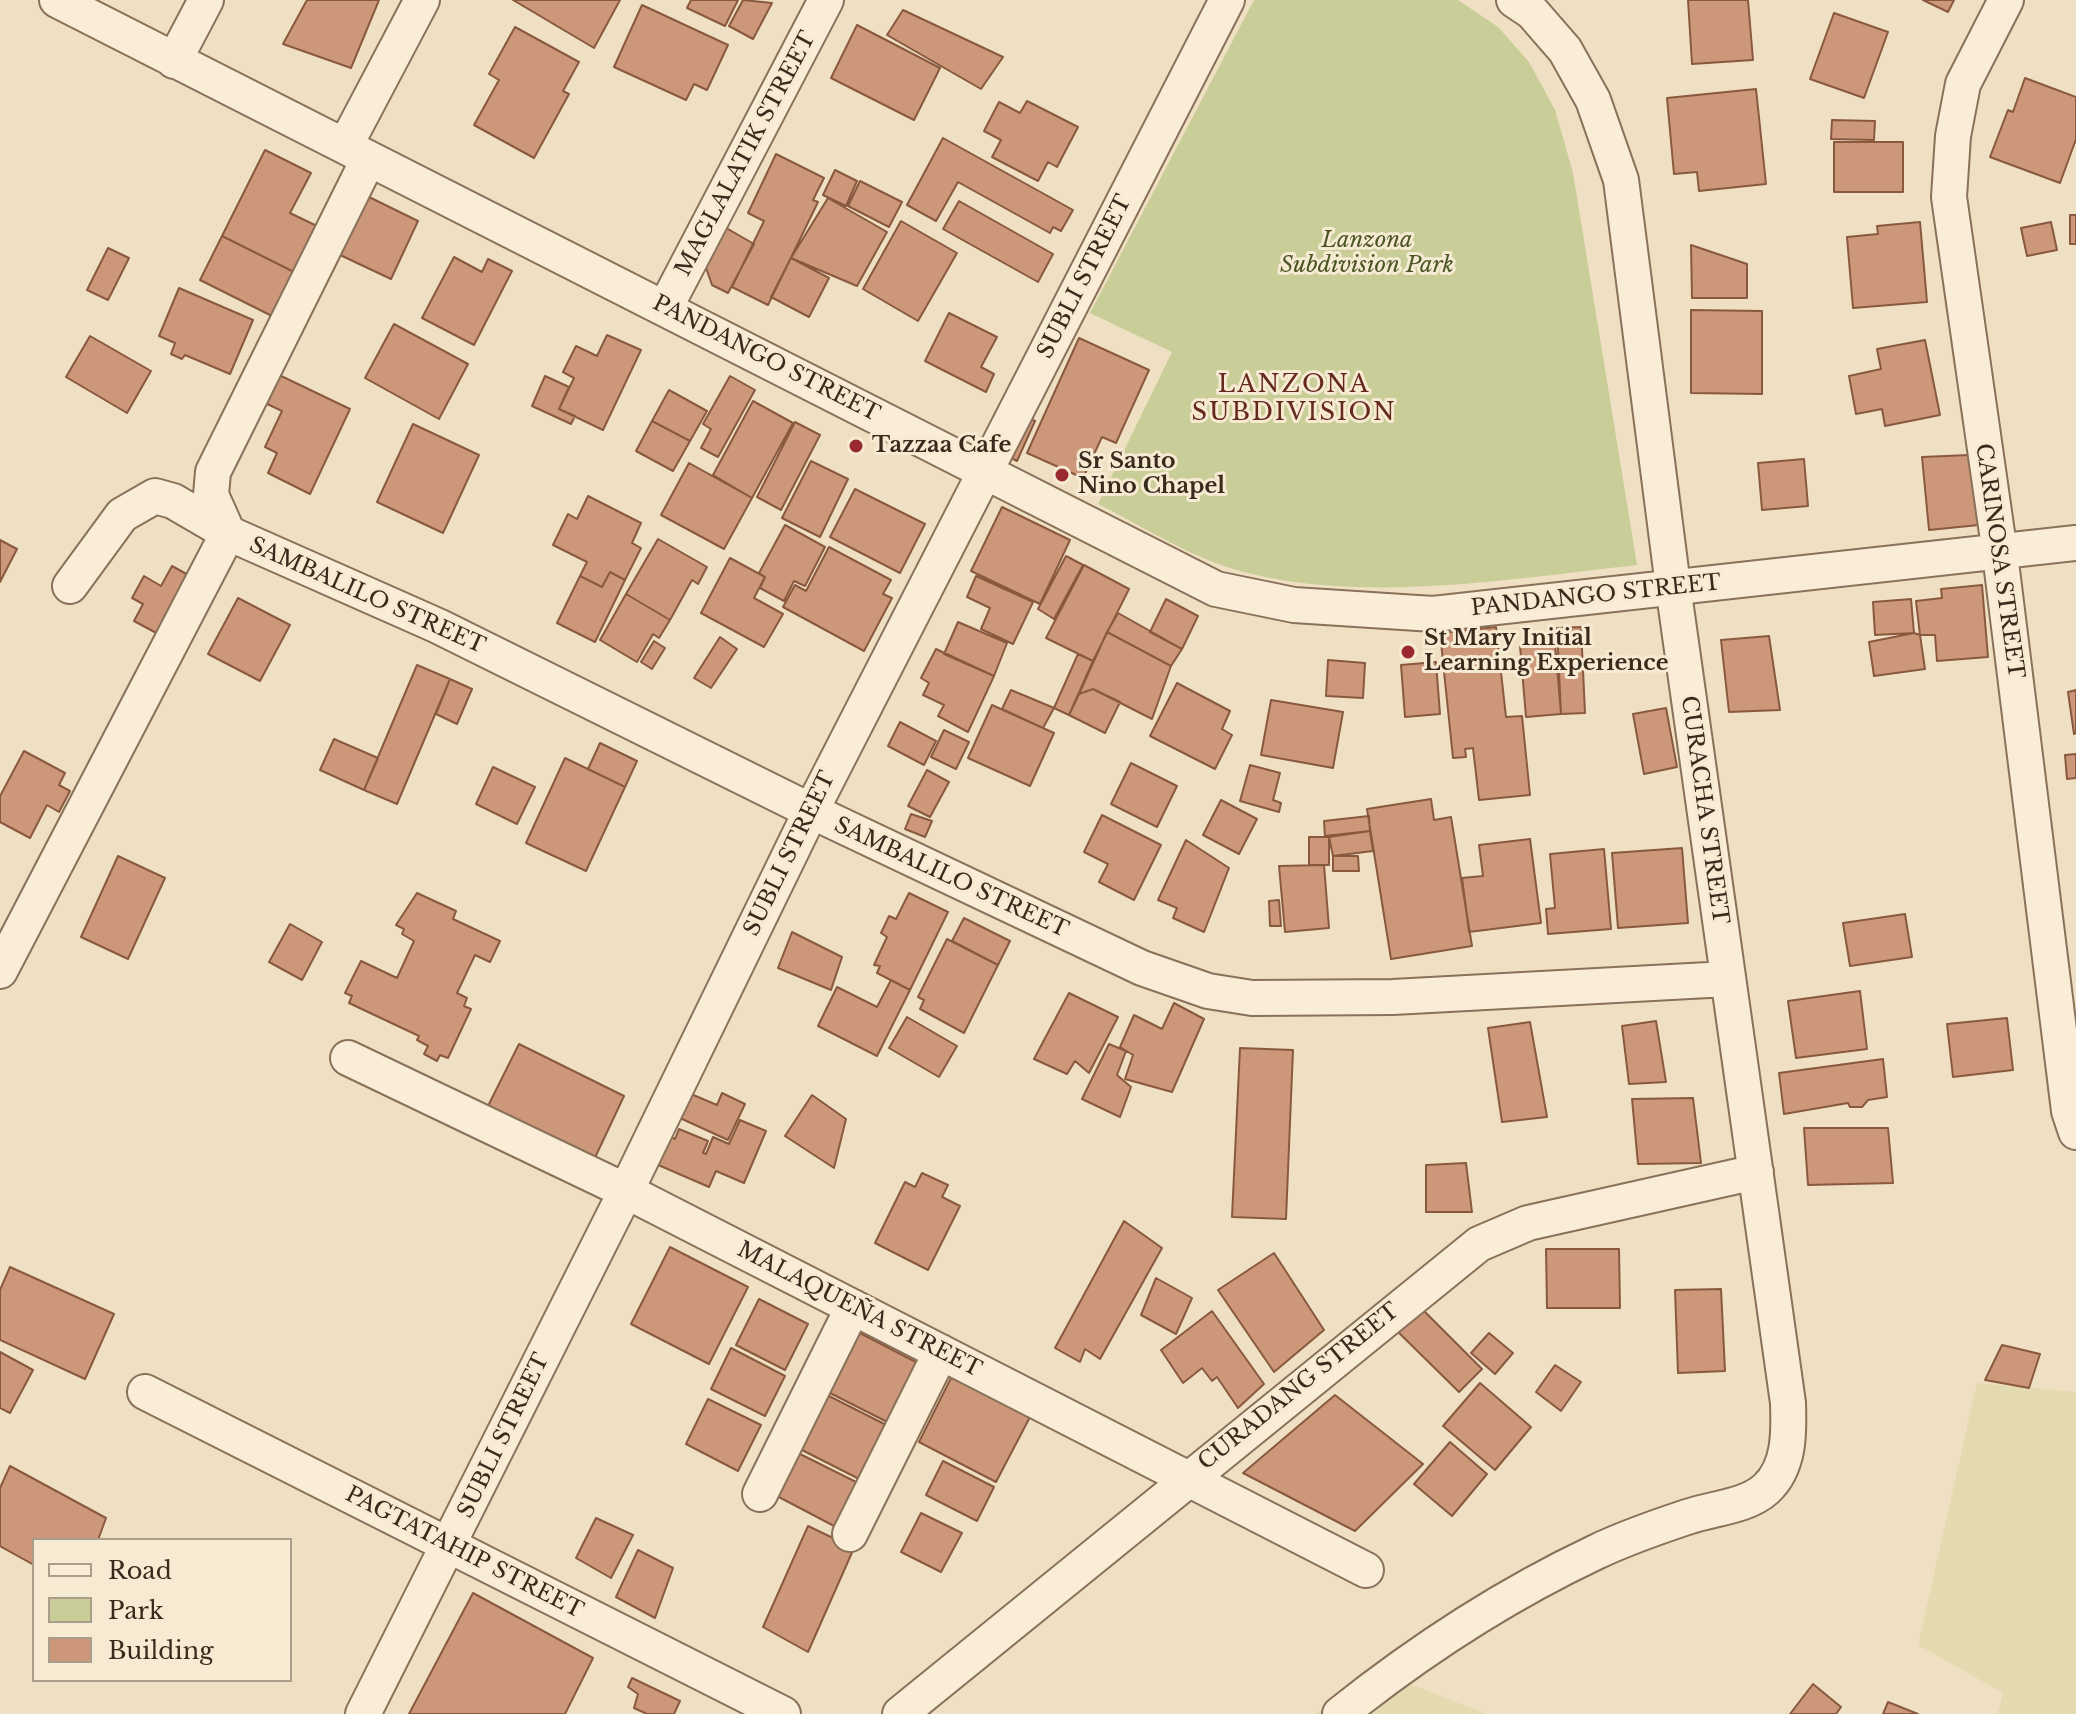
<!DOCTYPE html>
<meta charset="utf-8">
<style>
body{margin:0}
#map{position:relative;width:2076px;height:1714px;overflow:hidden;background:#efe0c3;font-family:"Libre Baskerville",serif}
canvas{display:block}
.legend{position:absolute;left:32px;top:1538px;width:260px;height:144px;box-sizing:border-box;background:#f6ead3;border:2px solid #aa9d8b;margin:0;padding:10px 14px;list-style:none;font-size:24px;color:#392a1e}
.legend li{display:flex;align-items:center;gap:16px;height:40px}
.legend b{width:40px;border:2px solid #aa9d8b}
</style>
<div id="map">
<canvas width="2076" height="1714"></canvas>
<ul class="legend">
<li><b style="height:10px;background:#f9edd7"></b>Road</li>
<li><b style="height:22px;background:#c9cd97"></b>Park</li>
<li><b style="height:22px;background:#cd9879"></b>Building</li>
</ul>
</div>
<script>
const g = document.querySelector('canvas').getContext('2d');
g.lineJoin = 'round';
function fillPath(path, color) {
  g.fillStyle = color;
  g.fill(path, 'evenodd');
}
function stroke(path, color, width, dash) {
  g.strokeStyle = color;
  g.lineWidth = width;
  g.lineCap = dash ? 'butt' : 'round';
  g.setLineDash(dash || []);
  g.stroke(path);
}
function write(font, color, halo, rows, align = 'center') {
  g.font = font + ' "Libre Baskerville",serif';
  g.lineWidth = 6;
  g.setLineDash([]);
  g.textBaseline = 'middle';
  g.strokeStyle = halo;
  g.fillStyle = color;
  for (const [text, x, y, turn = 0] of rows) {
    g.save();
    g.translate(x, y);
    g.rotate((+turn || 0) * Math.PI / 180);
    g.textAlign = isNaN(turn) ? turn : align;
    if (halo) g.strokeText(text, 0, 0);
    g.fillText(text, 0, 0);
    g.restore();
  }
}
fillPath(new Path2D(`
 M1977,1383L2076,1392V1714H1998L2003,1693L1918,1645Z
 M1372,1669L1486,1714H1315Z`), '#e4dab0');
fillPath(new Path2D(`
 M1254,0H1458L1498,27L1529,62L1555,110L1573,173L1637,565C1508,579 1337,609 1213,562C1174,547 1136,523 1098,504L1172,352L1090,313Z`), '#c9cd97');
const building = new Path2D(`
 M307,0H379L351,68L283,44Z
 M513,0H620L594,48Z
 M691,0H738L725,26L687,8Z
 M743,0L772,3L753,39L729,26Z
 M1688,0H1748L1753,60L1692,64Z
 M1923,0H1954L1948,12Z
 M642,5L728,45L707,90L694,84L686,100L614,67Z
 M903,10L1003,57L981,89L887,35Z
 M1834,13L1888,32L1864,98L1810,79Z
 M857,25L940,68L914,120L831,78Z
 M515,27L579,62L563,91L569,94L534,158L474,125L499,80L489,74Z
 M2025,78L2076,97V139L2060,183L1990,157L2008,110L2013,112Z
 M1756,89L1766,184L1699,191L1697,172L1674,174L1667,98Z
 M1027,101L1078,127L1057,167L1048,162L1038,181L992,157L1001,140L984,131L999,102L1020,113Z
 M1832,120L1875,121L1874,140L1831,139Z
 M943,138L1073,210L1061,231L1053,227L1050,233L958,182L936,221L907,205Z
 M1834,142H1903V192H1834Z
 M265,150L311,173L290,213L319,227L296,273L222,236Z
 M776,154L824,178L813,200L818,202L768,305L732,287L764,221L748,213Z
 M835,170L857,181L846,206L823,195Z
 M860,181L902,202L889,227L848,206Z
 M369,197L418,221L391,279L338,254L355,198L366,203Z
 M828,198L887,232L857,286L791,258Z
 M959,201L1053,254L1038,282L943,229Z
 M2070,215H2076V244H2070Z
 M901,221L957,253L918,321L863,289Z
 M1920,222L1927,302L1853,308L1847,237L1878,234L1877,226Z
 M2051,222L2057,250L2027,256L2021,228Z
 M721,225L754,244L728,293L712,285L703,259Z
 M222,236L296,273L274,317L200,280Z
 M1691,245L1747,264V298H1692Z
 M108,248L129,258L108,300L87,290Z
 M454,257L482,272L488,259L512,271L474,345L422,318Z
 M791,258L829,278L809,317L771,297Z
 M179,288L253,320L230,374L185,355L182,359L171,354L175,343L159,336Z
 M1691,310L1762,311V394L1691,393Z
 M949,313L997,337L981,367L994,374L986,392L925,361Z
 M394,324L468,364L439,419L365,378Z
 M607,335L641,350L603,430L559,409L574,378L563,372L576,346L597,356Z
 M90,336L151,371L127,413L66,377Z
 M1079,338L1149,370L1116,443L1102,437L1083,478L1027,453Z
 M1925,340L1940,415L1885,426L1882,409L1856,414L1849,376L1881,369L1877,349Z
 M277,374L350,409L310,494L268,473L277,453L265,447L282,411L263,402Z
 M545,376L569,387L559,409L575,416L571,424L532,406Z
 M730,376L755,390L718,457L701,448L711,429L703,424Z
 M669,390L707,411L690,441L652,421Z
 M753,401L793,423L752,498L713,475Z
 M1020,414L1035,421L1017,461L1003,454Z
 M652,421L690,441L673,471L636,451Z
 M795,422L820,435L781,510L757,497Z
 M413,424L479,455L443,533L377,502Z
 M1969,455L1979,525L1929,530L1922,457Z
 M1804,459L1808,506L1762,510L1758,463Z
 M811,461L848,479L820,537L782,518Z
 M689,463L752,498L724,549L661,515Z
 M855,489L925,524L900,573L830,537Z
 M588,496L641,523L632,543L641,548L625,580L610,572L602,587L580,576L587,562L553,545L568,514L577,519Z
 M1002,507L1070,540L1040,604L971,571Z
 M785,525L825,547L805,586L794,581L784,601L760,588L765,577L759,573Z
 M658,539L707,567L698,584L692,580L670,620L626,594Z
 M0,540L17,549L0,582Z
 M829,547L891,580L883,594L892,598L864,651L783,607L795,585L806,591Z
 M1066,556L1083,565L1054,619L1038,609Z
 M730,558L765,577L754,598L783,614L764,647L701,613Z
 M1084,565L1129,589L1093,661L1046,638Z
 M172,566L192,577L160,635L134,621L143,604L132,598L144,576L161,586Z
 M610,572L625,580L595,642L557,623L580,576L602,587Z
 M976,576L1033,602L1013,644L981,629L990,608L967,597Z
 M1982,585L1988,657L1937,661L1935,635H1920L1916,601L1942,598L1941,589Z
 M626,594L670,620L659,638L653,634L637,662L600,640Z
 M238,598L290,625L260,681L208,654Z
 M1166,599L1198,616L1182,649L1150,632Z
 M1911,599L1914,633L1875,635L1873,602Z
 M1118,613L1182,649L1171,666L1107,632Z
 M958,622L1007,643L994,676L944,654Z
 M1496,627L1506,717L1522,716L1530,795L1479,800L1473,748L1465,749L1466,757L1453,758L1440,633Z
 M1581,627L1585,713L1561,714L1557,628Z
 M1107,632L1171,666L1152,719L1093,689L1079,694Z
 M1914,633L1920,635L1925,669L1874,676L1869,642Z
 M1769,636L1780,710L1729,712L1721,640Z
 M720,637L737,649L711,688L694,678Z
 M654,641L665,648L652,669L641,662Z
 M1555,643L1561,714L1526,717L1520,646Z
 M936,649L994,676L968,732L938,716L944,705L923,695L929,683L921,678Z
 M1078,654L1093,661L1069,715L1054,708Z
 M1328,660L1365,663L1363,698L1326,696Z
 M1436,662L1440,714L1405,717L1401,665Z
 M417,665L450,679L397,804L364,790Z
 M450,679L472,689L457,724L436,714Z
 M1177,683L1230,711L1222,729L1232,735L1215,769L1150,736Z
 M1093,689L1120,702L1105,733L1069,715L1079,694Z
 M1011,690L1054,708L1043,728L1002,709Z
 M2076,690V733L2074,734L2068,692Z
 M1271,700L1343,712L1333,768L1261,755Z
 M992,705L1054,733L1030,786L968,758Z
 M1666,708L1677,767L1644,774L1633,714Z
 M900,722L936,741L924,765L888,746Z
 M944,730L969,742L956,769L931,757Z
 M334,739L378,758L364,790L320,770Z
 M600,743L637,761L625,787L588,769Z
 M24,751L65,773L59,785L70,791L59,812L47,805L30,838L0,822V796Z
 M2076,754V778L2067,779L2065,755Z
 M565,758L625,787L586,871L526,843Z
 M1131,763L1177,786L1157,827L1111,804Z
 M1250,765L1280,773L1273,800L1281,803L1279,812L1240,801Z
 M493,767L535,787L517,824L476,804Z
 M927,770L949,782L930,817L908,806Z
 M1431,799L1434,820L1451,817L1472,946L1391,959L1367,809Z
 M1221,800L1257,819L1239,854L1203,835Z
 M911,814L932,821L925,837L905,829Z
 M1102,815L1161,845L1134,900L1099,882L1108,864L1084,852Z
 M1369,816L1370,831L1325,836L1324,821Z
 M1370,831L1373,851L1333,856L1329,837Z
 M1309,837H1329V865H1309Z
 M1530,839L1541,923L1469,932L1462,878L1483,876L1479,845Z
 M1186,840L1229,868L1204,932L1173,918L1177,908L1158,900Z
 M1682,848L1688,923L1618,928L1612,853Z
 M1604,849L1611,929L1548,934L1546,909L1555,908L1550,854Z
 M118,856L165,878L128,959L81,937Z
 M1333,856H1358L1359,871H1333Z
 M1324,865L1329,928L1285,932L1279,866Z
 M417,893L456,911L453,919L500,941L490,962L475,955L457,993L467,998L464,1006L471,1009L448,1058L440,1055L437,1061L424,1054L428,1046L417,1040L419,1036L349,1003L352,996L345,993L361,961L397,978L414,941L402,934L404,929L396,925Z
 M909,893L948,912L910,990L877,973L880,966L874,965L887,937L881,933L889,916L896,919Z
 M1279,900L1281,926H1270L1269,901Z
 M1905,914L1912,957L1850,966L1843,923Z
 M964,918L1010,941L998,965L952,941Z
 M290,924L322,942L302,980L269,962Z
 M792,932L842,957L831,990L778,968Z
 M947,939L998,965L964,1033L920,1009L924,1000L918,997Z
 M891,980L910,990L877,1056L818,1026L837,987L877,1007Z
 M1860,991L1867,1049L1796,1058L1788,1001Z
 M1069,993L1118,1017L1089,1073L1075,1061L1067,1074L1034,1059Z
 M1174,1003L1204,1019L1172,1092L1125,1079L1133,1055L1120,1047L1134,1015L1162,1029Z
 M907,1017L957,1046L939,1077L889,1048Z
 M2007,1018L2013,1070L1953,1077L1947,1024Z
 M1656,1021L1666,1082L1629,1084L1622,1026Z
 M1530,1022L1547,1117L1502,1122L1488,1028Z
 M519,1044L624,1096L592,1164L485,1112Z
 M1109,1044L1126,1051L1117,1075L1131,1087L1120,1117L1082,1099Z
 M1240,1048L1293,1050L1286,1219L1232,1217Z
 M1883,1059L1887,1097L1868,1100L1862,1107H1850L1848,1103L1784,1114L1779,1073Z
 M722,1093L745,1104L728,1140L680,1118L691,1094L717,1105Z
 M812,1095L846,1119L834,1168L785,1136Z
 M1693,1098L1701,1163L1638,1164L1632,1099Z
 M740,1120L766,1131L744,1183L716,1171L709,1187L656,1164L668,1135L675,1139L679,1129L708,1141L703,1153L706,1154L713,1137L729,1144Z
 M1804,1128H1888L1893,1183L1808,1185Z
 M1466,1163L1472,1212H1426V1165Z
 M922,1173L948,1185L942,1197L960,1206L928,1270L875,1243L905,1182L915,1187Z
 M1124,1221L1162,1248L1100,1359L1085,1349L1080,1362L1055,1348Z
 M670,1247L748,1287L709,1364L631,1324Z
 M1546,1249H1619L1620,1308H1547Z
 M1274,1253L1324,1330L1274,1372L1218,1290Z
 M10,1267L114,1314L85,1379L0,1340V1290Z
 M1156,1278L1192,1298L1176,1334L1141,1315Z
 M1721,1289L1725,1371L1678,1373L1675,1290Z
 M759,1299L808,1324L785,1370L736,1345Z
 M1416,1303L1482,1369L1459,1392L1393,1327Z
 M1212,1311L1264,1384L1238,1408L1217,1377L1212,1381L1202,1368L1183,1383L1161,1350Z
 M858,1332L939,1374L909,1433L828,1392Z
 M1489,1333L1513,1353L1495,1374L1471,1353Z
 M2002,1345L2040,1354L2029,1388L1985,1380Z
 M731,1348L785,1376L765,1416L711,1389Z
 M0,1352L33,1370L10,1413L0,1408Z
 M1555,1365L1581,1382L1561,1411L1536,1392Z
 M952,1376L1030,1417L996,1482L919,1442Z
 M1480,1383L1531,1427L1495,1470L1443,1426Z
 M827,1395L908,1436L881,1490L800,1449Z
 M1335,1395L1423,1464L1355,1531L1243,1473Z
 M708,1399L761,1425L738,1471L686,1444Z
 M1450,1442L1487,1474L1452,1516L1414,1484Z
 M796,1452L858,1483L836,1527L775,1495Z
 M943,1461L994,1487L977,1521L926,1495Z
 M10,1466L106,1518L98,1540H34V1565L0,1546V1488Z
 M921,1513L962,1533L941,1572L901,1552Z
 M596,1518L633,1535L611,1578L576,1558Z
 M808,1526L854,1548L808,1652L763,1627Z
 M638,1550L673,1568L655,1618L616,1597Z
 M473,1593L593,1658L565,1714H409Z
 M632,1678L680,1701L674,1714H647L634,1708L638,1694L628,1687Z
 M1813,1684L1841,1707L1836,1714H1790Z
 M1888,1702L1918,1714H1883Z`);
fillPath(building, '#cd9879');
stroke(building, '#89593f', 2);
const minor = new Path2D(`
 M57,0L1216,589L1294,605L1433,614L2076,543
 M2006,0L1963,84L1953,136L1949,197L2000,554L2069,1111L2076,1132
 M174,61L206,0
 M345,146L422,0
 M665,308L826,0
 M228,533L211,495L213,472L368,160
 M70,586L122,515L155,496L173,501L228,533L438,626L811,811L1142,968L1208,991L1252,998L1393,997L1727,979
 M0,971L228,533
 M348,1058L626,1191L1366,1570
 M145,1392L783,1714
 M760,1494L853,1307
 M850,1534L941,1352
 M363,1714L626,1191L811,811L1227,0
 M900,1714L1479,1244L1528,1223L1756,1172
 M1340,1714C1419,1651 1505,1595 1596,1552C1625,1538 1657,1527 1687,1517C1713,1508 1746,1507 1766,1489C1790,1467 1789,1432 1788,1403L1673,586L1621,180L1593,100L1565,50L1532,12L1514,0`);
stroke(minor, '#89715a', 38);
stroke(minor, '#f9edd7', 34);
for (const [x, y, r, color] of [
 [856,446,8,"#99292f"],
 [1062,475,8,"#99292f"],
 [1408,652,8,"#99292f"]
]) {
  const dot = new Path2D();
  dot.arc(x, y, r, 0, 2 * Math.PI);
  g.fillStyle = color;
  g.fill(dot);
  stroke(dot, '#f6ead3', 3);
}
write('22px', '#392a1e', '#f6ead3', [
 ["MAGLALATIK STREET",746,154,-62],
 ["SUBLI STREET",1085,277,-63],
 ["PANDANGO STREET",766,359,27],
 ["CARINOSA STREET",1999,561,82],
 ["SAMBALILO STREET",367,596,24],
 ["PANDANGO STREET",1596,596,-6],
 ["CURACHA STREET",1704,810,82],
 ["SUBLI STREET",790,854,-64],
 ["SAMBALILO STREET",951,878,25],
 ["MALAQUEÑA STREET",859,1310,27],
 ["CURADANG STREET",1299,1387,-39],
 ["SUBLI STREET",504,1436,-64],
 ["PAGTATAHIP STREET",464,1553,27]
]);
write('italic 22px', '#4c5624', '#f6ead3', [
 ["Lanzona",1367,241],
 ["Subdivision Park",1367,266]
]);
write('bold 22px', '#392a1e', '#f6ead3', [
 ["Tazzaa Cafe",872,446],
 ["Sr Santo",1078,462],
 ["Nino Chapel",1078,487],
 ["St Mary Initial",1424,639],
 ["Learning Experience",1424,664]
], 'left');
g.letterSpacing = '2px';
write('24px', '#66291d', '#f6ead3', [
 ["LANZONA",1294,385],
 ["SUBDIVISION",1294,413]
]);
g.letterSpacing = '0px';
</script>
